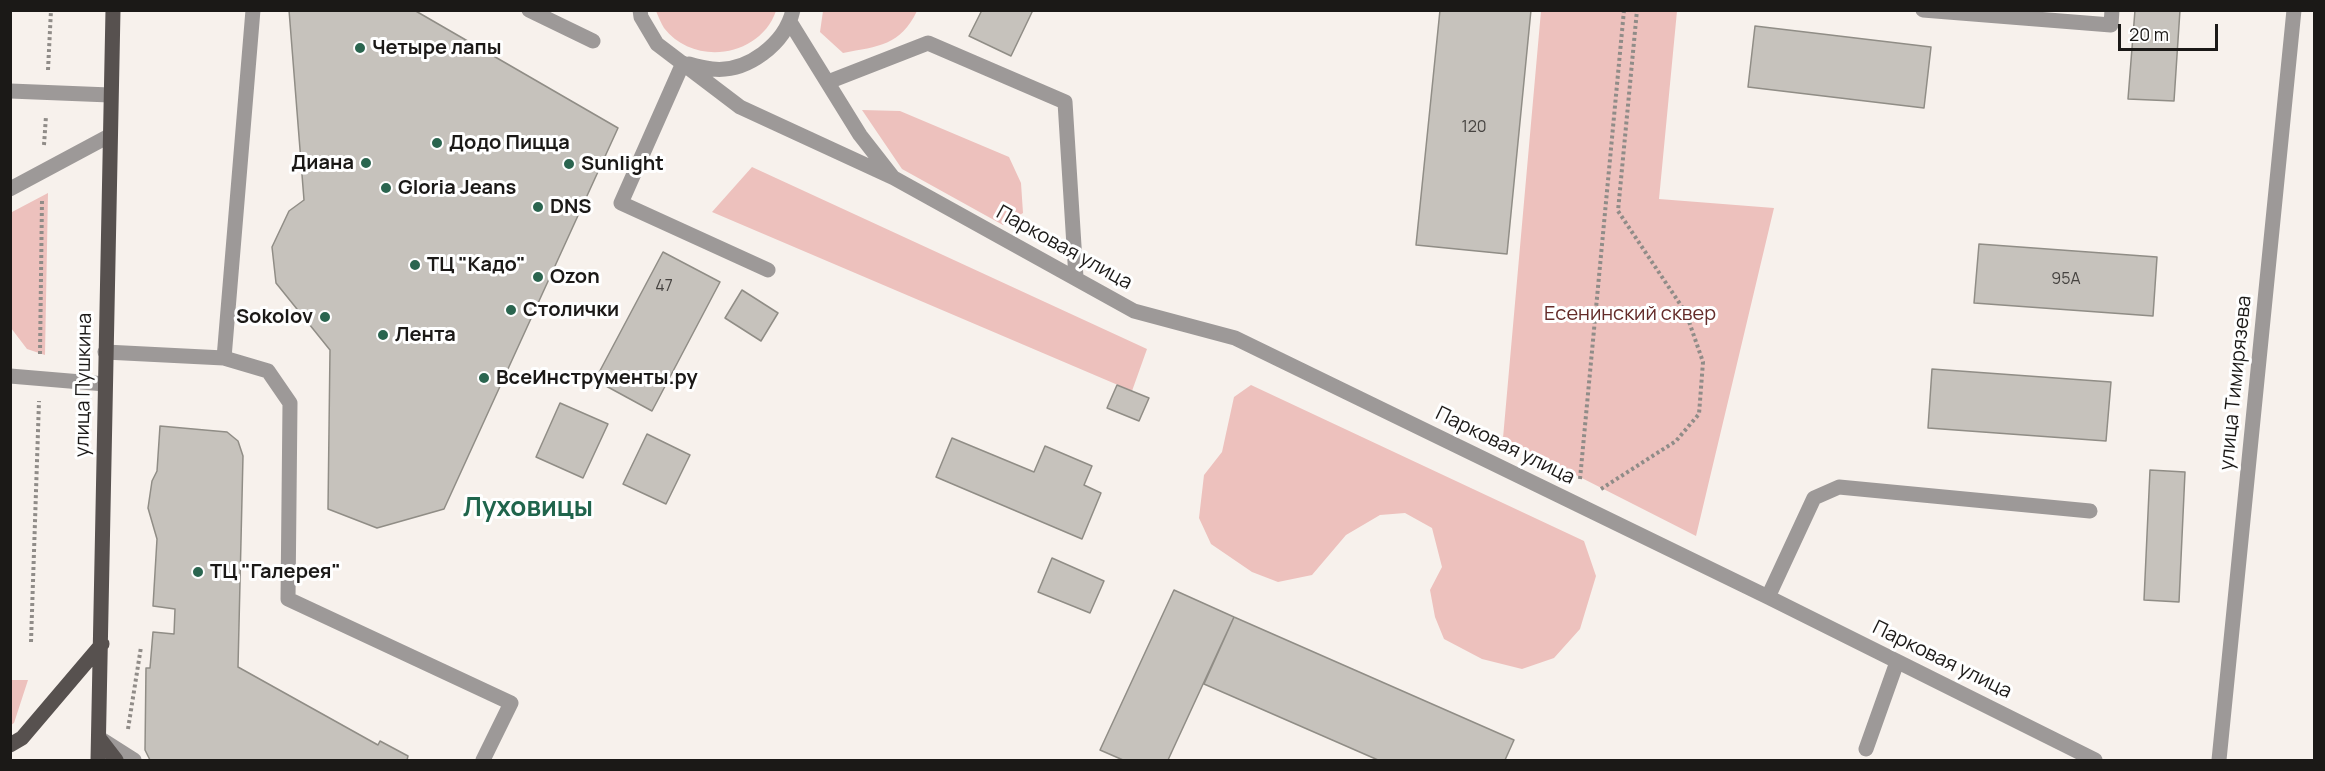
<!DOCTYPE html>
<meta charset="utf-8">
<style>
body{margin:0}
#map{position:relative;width:2325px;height:771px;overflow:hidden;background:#f7f1ec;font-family:Manrope,sans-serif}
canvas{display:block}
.frame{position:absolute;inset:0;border:12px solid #1b1917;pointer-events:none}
.scale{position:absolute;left:2118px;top:24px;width:100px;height:27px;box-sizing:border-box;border:3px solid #1b1917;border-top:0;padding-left:8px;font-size:18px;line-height:21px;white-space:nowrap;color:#1b1917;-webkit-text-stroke:4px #fff;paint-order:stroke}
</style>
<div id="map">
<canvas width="2325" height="771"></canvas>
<div class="frame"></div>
<div class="scale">20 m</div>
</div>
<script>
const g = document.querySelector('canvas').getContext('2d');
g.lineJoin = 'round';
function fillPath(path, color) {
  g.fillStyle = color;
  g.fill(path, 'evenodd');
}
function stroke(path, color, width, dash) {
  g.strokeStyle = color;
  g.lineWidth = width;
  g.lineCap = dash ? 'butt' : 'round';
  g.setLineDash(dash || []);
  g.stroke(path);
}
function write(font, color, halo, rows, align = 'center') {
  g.font = font + ' Manrope,sans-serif';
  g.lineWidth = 6;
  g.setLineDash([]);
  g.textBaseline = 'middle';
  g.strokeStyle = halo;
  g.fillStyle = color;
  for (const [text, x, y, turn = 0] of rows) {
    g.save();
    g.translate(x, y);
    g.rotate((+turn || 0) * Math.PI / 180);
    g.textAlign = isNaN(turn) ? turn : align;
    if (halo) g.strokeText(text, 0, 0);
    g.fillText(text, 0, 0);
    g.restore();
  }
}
fillPath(new Path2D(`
 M656,11H776C760,57 694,67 664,28C661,23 658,16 656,11Z
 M823,11V10L917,11C900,46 879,46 843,53L820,32Z
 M1541,11H1677L1659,199L1774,208L1696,536L1503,438Z
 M862,110L900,111L1009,157L1021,183L1023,213L1003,225L902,169Z
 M752,167L1147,349L1132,391L712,212Z
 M48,193L45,355L27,349L11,328L12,212Z
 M1251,385L1584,541L1596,576L1580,629L1554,658L1522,669L1482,659L1444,639L1435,617L1430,590L1442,567L1432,528L1405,513L1380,515L1346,535L1312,575L1278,582L1252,572L1211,544L1199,518L1204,475L1222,452L1234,397Z
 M11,680H28L14,723L11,725Z`), '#edc1bd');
const building = new Path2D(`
 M289,10H414L618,128L444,509L377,528L328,509L330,350L276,283L272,247L289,211L304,200Z
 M982,10H1033L1011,56L969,36Z
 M1440,10H1531L1507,254L1416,245Z
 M2135,10H2180L2174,101L2128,99Z
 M1755,26L1931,47L1924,108L1748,87Z
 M1979,244L2157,257L2153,316L1974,303Z
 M663,252L720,282L652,411L595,380Z
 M742,290L778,313L761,341L725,318Z
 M1932,369L2111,382L2106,441L1928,428Z
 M1117,385L1149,398L1139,421L1107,408Z
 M560,403L608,424L583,478L536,457Z
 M160,426L227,432L238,441L243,456L238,667L378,745L380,741L408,756L407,760H150L145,750L146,668H150L153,632L174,634L175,609L153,606L157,539L148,508L152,481L157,471Z
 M647,434L690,455L666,504L623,484Z
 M952,438L1034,472L1045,446L1092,466L1084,485L1101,493L1082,539L936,477Z
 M2150,470L2185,472L2179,602L2144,600Z
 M1052,558L1104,581L1090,613L1038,592Z
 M1174,590L1234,617L1168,760H1123L1100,750Z
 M1234,617L1514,740L1505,760H1378L1204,684Z`);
fillPath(building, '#c6c2bc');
stroke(building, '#908d86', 1.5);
stroke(new Path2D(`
 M48,70L51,10
 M44,145L46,116
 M40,354L42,200
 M1580,479L1624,10
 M1601,489L1676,441L1699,414L1703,362L1686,313L1618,211L1637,10
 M31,642L39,401
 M128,729L141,647`), '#908c88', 4, [3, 3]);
stroke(new Path2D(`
 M529,10L593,41
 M640,10L641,17L657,44L740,107L894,178L1134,311L1235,338L1768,597L2095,760
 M1923,10L2111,25L2112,10
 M790,22L860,135L892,176
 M683,63L621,203L768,270
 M689,64C696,66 704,68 712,69C747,73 785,44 793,10
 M828,82L928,43L1065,102L1076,278
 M10,91L110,95
 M10,189L109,136
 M105,352L224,358L253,10
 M224,358L268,371L290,403L288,599L511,703L483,760
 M10,376L105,384
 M1768,597L1814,498L1839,487L2090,511
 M101,739L134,760
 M1866,749L1897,662
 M2219,760L2294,10`), '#9d9998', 15);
stroke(new Path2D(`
 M99,738L116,760
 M10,745L22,738L102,644
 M98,760L113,10`), '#57514f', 15);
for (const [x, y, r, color] of [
 [360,48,6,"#2a654f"],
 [437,143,6,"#2a654f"],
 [366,163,6,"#2a654f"],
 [569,164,6,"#2a654f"],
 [386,188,6,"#2a654f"],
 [538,207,6,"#2a654f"],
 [415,265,6,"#2a654f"],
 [538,277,6,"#2a654f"],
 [511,310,6,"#2a654f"],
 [325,317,6,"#2a654f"],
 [383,335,6,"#2a654f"],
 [484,378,6,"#2a654f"],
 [198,572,6,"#2a654f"]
]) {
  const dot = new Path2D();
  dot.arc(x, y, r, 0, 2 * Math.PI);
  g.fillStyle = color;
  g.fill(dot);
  stroke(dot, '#fff', 2);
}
write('16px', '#464340', null, [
 ["120",1474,128],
 ["95А",2066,280],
 ["47",664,287]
]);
write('bold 20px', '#1b1917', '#fff', [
 ["Четыре лапы",372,48],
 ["Додо Пицца",449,143],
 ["Диана",354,163,"right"],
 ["Sunlight",581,164],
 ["Gloria Jeans",398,188],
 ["DNS",550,207],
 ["ТЦ \"Кадо\"",427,265],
 ["Ozon",550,277],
 ["Столички",523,310],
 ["Sokolov",313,317,"right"],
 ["Лента",395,335],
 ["ВсеИнструменты.ру",496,378],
 ["ТЦ \"Галерея\"",210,572]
], 'left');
write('20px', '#1b1917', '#fff', [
 ["Парковая улица",1064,248,29],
 ["улица Тимирязева",2236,383,-84],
 ["улица Пушкина",84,385,-89],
 ["Парковая улица",1505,446,26],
 ["Парковая улица",1942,660,26]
]);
write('20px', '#642b29', '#fff', [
 ["Есенинский сквер",1630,314]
]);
write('bold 26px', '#20654c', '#fff', [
 ["Луховицы",528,509]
]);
</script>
